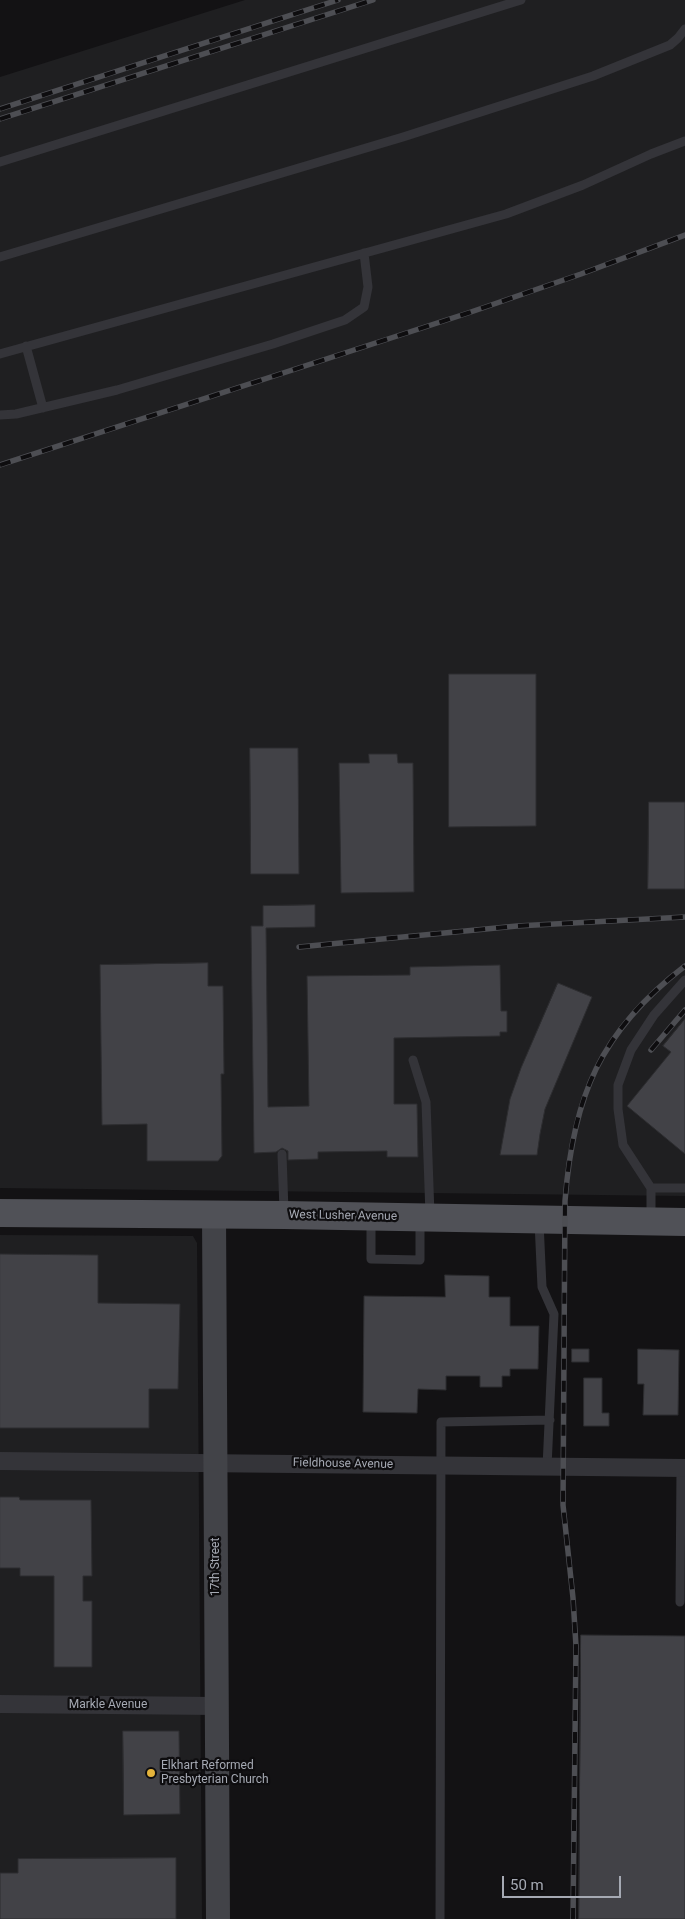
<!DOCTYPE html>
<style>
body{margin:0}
#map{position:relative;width:685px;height:1919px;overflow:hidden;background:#131214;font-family:Roboto,sans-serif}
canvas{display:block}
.scale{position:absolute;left:502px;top:1876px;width:119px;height:22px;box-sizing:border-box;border:2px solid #a5a9b3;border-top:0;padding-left:6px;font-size:15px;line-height:18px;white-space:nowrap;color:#a5a9b3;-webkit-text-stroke:4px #0e0d0f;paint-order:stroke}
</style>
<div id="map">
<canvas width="685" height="1919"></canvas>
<div class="scale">50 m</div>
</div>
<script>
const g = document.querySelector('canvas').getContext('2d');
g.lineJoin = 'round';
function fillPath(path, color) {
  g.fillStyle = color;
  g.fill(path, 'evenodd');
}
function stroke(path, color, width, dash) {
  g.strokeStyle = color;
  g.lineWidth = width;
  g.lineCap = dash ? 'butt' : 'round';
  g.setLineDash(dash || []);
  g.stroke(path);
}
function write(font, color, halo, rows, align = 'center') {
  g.font = font + ' Roboto,sans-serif';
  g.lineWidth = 4.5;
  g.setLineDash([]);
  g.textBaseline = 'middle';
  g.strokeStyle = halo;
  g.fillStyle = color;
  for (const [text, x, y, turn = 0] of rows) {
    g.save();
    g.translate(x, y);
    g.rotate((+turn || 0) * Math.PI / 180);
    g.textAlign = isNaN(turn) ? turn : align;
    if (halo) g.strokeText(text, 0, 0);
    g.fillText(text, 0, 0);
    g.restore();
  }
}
fillPath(new Path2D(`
 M245,0H685V1196L0,1188V77Z
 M0,1235L193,1236L197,1243L202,1919H0Z`), '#1f1f21');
const building = new Path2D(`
 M449,674H536V826L449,827Z
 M250,748H298L299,874H251Z
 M369,754H397L398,763H413L414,892L341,893L339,763H369Z
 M649,802H685V889H648Z
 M315,905V927L266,928L268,1107L309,1106L307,976L410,975V967L500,965L501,1011H507V1032H500V1036L394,1038V1104H417L418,1157H387V1151L318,1152V1159L288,1160V1151L282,1148L276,1152L254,1153L251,926H263V906Z
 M208,963V986H223L224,1074H221L222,1156L218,1161H147V1124L102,1125L100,965Z
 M558,983L592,997L545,1109L540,1134L537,1155H500L510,1099L521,1068Z
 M685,1019V1154L627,1106L671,1052L663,1046Z
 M0,1254L98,1255V1303L180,1304L178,1389H149V1428H0Z
 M445,1275L489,1276V1297H510V1326H539L538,1369H510V1376H502V1387H480V1376H446V1390L418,1389L417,1413L363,1412L364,1296L445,1297Z
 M572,1349H589V1362H572Z
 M638,1349L679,1350L678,1415H643L644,1384H638Z
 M584,1378H602V1413H609V1426H584Z
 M0,1497H19L20,1500H91L92,1576H83V1601H92V1667H54V1576H20V1568H0Z
 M581,1635L685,1636V1919H579Z
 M123,1731H179L180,1814L124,1815Z
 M176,1858V1919H0V1873H18V1859Z`);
fillPath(building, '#424247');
stroke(building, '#2d2d30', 1);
stroke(new Path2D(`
 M0,162L521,0
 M0,257L403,137L593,76L670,45L678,38L685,29
 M26,346L43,408
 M0,354L506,214L583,185L651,154L685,141
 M0,415L16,414L117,390L273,344L345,320L364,307L368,287L364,253
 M413,1060L426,1102L430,1215
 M282,1154L284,1211
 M651,1188H685
 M651,1218V1188L623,1145L618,1109V1085L631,1050L654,1015L685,980
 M371,1219V1259L420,1260V1221
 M539,1222L542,1287L554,1314L547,1467
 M680,1602L681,1468
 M440,1919L441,1422L550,1420`), '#343439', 9);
stroke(new Path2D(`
 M0,1461L685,1468
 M0,1704L217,1706`), '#343439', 18);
stroke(new Path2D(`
 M214,1214L218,1919`), '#424348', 24);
stroke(new Path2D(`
 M0,1213L284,1215L685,1222`), '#505157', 28);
const rail = new Path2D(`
 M0,109L338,0
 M0,119L373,0
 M0,465L468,313L581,274L685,235
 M299,947L517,926L685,917
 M651,1050L685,1010
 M573,1919L576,1646L573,1598L563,1505L565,1201C573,1097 600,1031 685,966`);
stroke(rail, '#4d4e53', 5.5);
stroke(rail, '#0e0d0f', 4, [11]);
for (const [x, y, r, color] of [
 [151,1773,5,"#e4b33b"]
]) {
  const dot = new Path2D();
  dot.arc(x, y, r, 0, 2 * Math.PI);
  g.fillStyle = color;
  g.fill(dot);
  stroke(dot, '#0e0d0f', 2);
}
write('12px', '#a5a9b3', '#0e0d0f', [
 ["West Lusher Avenue",343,1216,1],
 ["Fieldhouse Avenue",343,1464,1],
 ["17th Street",216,1567,-90],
 ["Markle Avenue",108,1705]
]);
write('12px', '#a5a9b3', '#0e0d0f', [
 ["Elkhart Reformed",161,1766],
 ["Presbyterian Church",161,1780]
], 'left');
</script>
